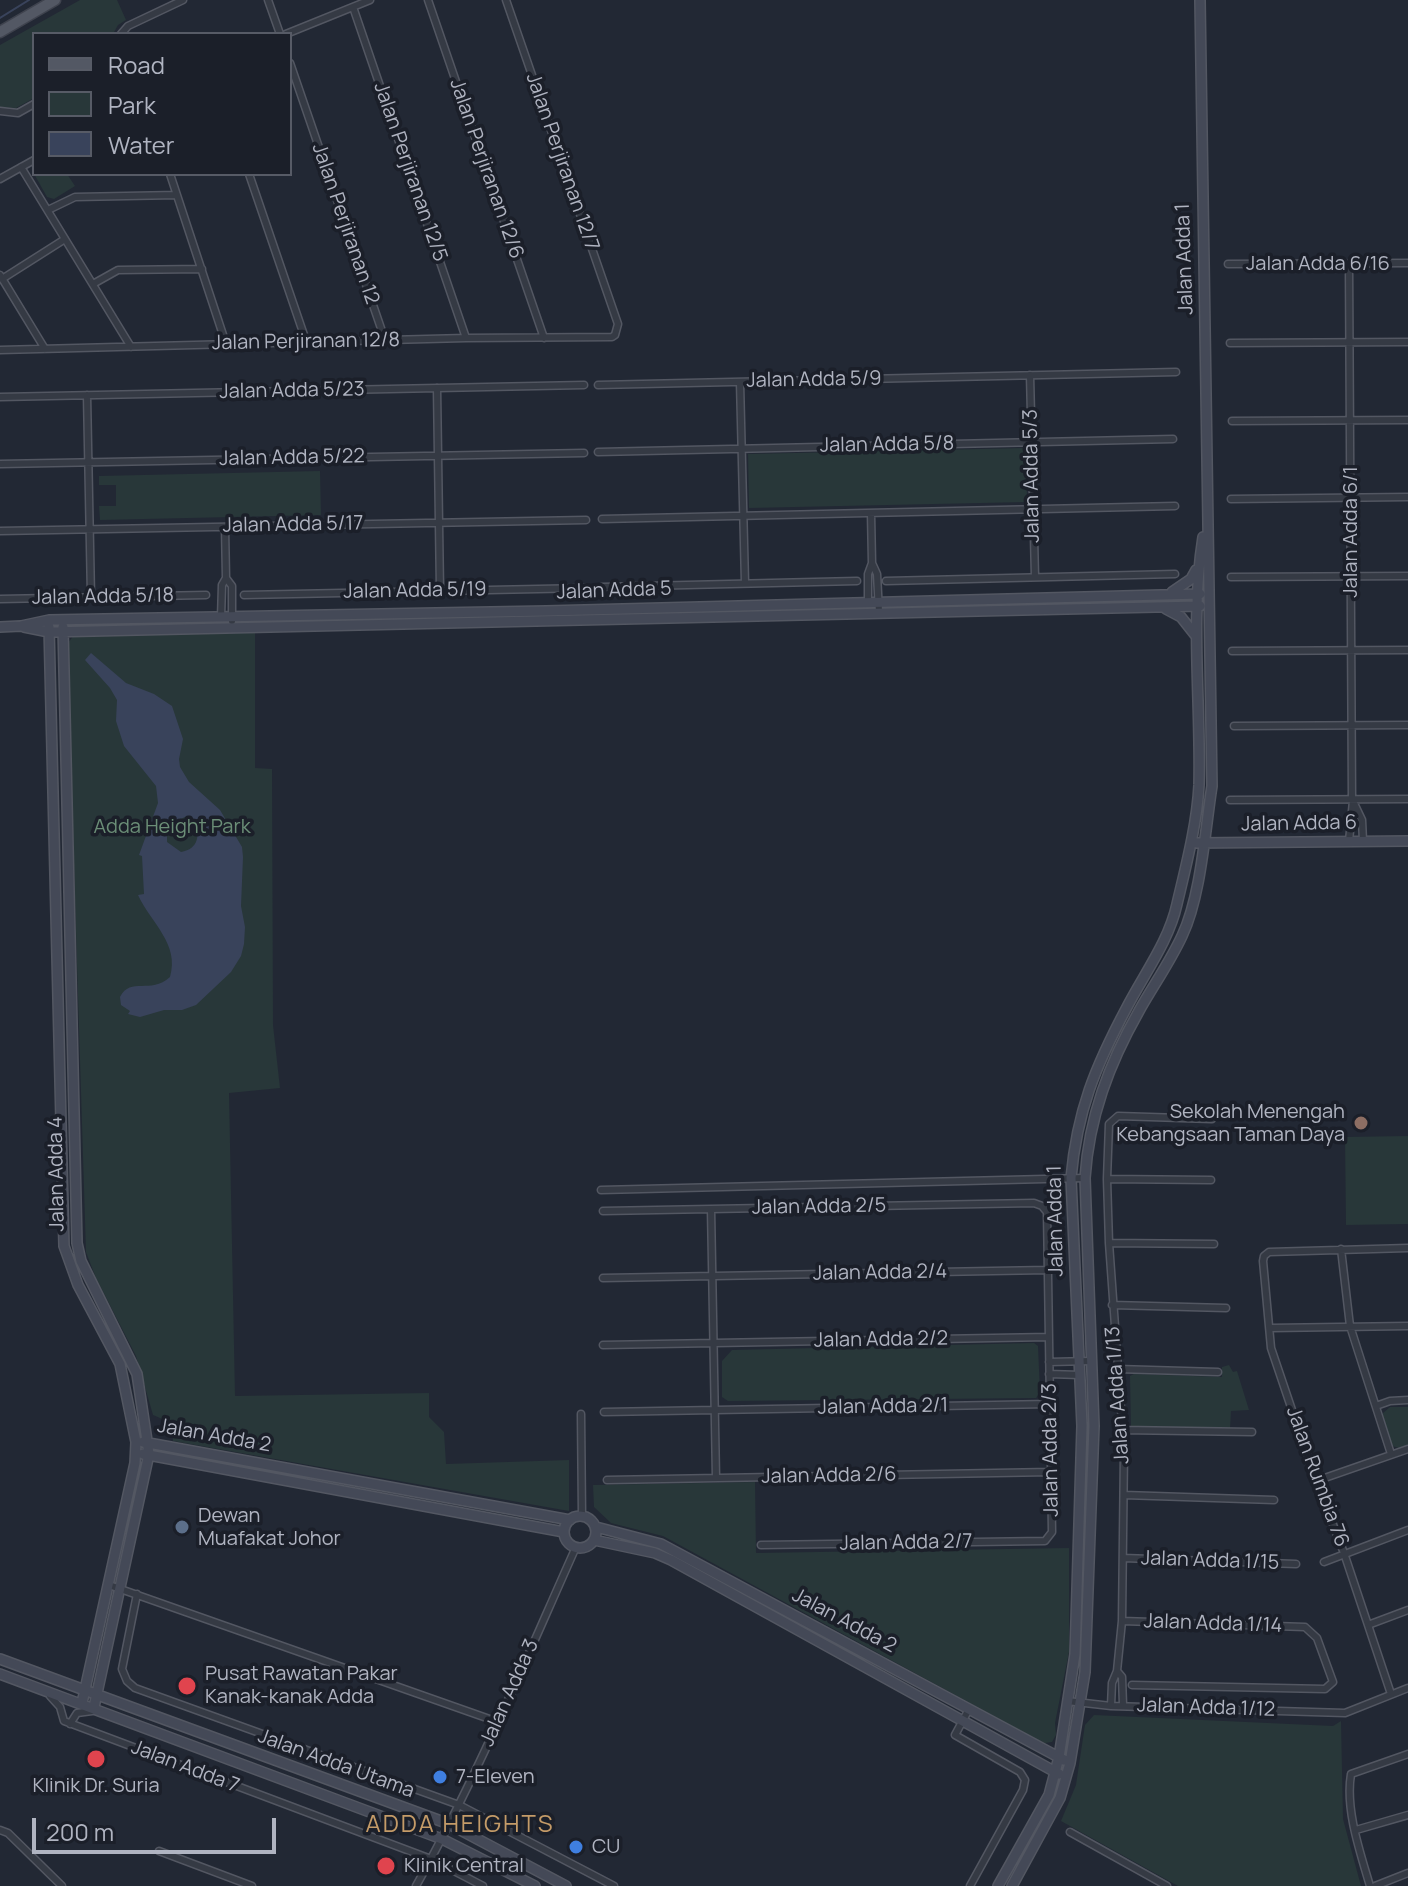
<!DOCTYPE html>
<style>
body{margin:0}
#map{position:relative;width:1408px;height:1886px;overflow:hidden;background:#222834;font-family:Manrope,sans-serif}
canvas{display:block}
.legend{position:absolute;left:32px;top:32px;width:260px;height:144px;box-sizing:border-box;background:#1b1f29;border:2px solid #575b66;margin:0;padding:10px 14px;list-style:none;font-size:24px;color:#b0b4c1}
.legend li{display:flex;align-items:center;gap:16px;height:40px}
.legend b{width:40px;border:2px solid #575b66}
.scale{position:absolute;left:32px;top:1818px;width:244px;height:36px;box-sizing:border-box;border:4px solid #b0b4c1;border-top:0;padding-left:10px;font-size:24px;line-height:28px;white-space:nowrap;color:#b0b4c1;-webkit-text-stroke:6px #1b1f29;paint-order:stroke}
</style>
<div id="map">
<canvas width="1408" height="1886"></canvas>
<ul class="legend">
<li><b style="height:10px;background:#535864"></b>Road</li>
<li><b style="height:22px;background:#283739"></b>Park</li>
<li><b style="height:22px;background:#39435b"></b>Water</li>
</ul>
<div class="scale">200 m</div>
</div>
<script>
const g = document.querySelector('canvas').getContext('2d');
g.lineJoin = 'round';
function fillPath(path, color) {
  g.fillStyle = color;
  g.fill(path, 'evenodd');
}
function stroke(path, color, width, dash) {
  g.strokeStyle = color;
  g.lineWidth = width;
  g.lineCap = dash ? 'butt' : 'round';
  g.setLineDash(dash || []);
  g.stroke(path);
}
function write(font, color, halo, rows, align = 'center') {
  g.font = font + ' Manrope,sans-serif';
  g.lineWidth = 7;
  g.setLineDash([]);
  g.textBaseline = 'middle';
  g.strokeStyle = halo;
  g.fillStyle = color;
  for (const [text, x, y, turn = 0] of rows) {
    g.save();
    g.translate(x, y);
    g.rotate((+turn || 0) * Math.PI / 180);
    g.textAlign = isNaN(turn) ? turn : align;
    if (halo) g.strokeText(text, 0, 0);
    g.fillText(text, 0, 0);
    g.restore();
  }
}
fillPath(new Path2D(`
 M80,0H117L126,20L118,25L113,34H34V98L16,108L0,107V45Z
 M34,169V174H67L75,186L54,199L47,197L33,172Z
 M1026,448L1027,502L749,508L748,454Z
 M320,471L321,515L100,520L99,506H116V485H99V476Z
 M255,633V768L272,769L273,1025L280,1088L229,1093L235,1396L429,1393V1417L444,1432L446,1464L569,1460V1511L173,1441C172,1426 167,1420 153,1415L136,1356L96,1278L86,1252L67,644L75,634Z
 M1408,1136V1224L1346,1225L1345,1137Z
 M1034,1343L1038,1346L1040,1393L1036,1398L728,1401L722,1397V1361L732,1350Z
 M1229,1365L1233,1372L1237,1371L1249,1410L1231,1411L1230,1430L1131,1428L1130,1376L1134,1374L1222,1377V1367Z
 M1390,1407H1408V1445L1399,1448L1392,1446L1382,1414Z
 M755,1482L756,1553L1069,1548V1652L1055,1723L1056,1735L1052,1742L1045,1743L1038,1740L663,1536L611,1523L594,1507L593,1485Z
 M1094,1715L1333,1726L1341,1721L1343,1819L1361,1886H1178L1061,1821L1076,1785L1085,1725Z`), '#283739');
fillPath(new Path2D(`
 M91,653L126,683L154,694L172,706L183,739L179,759L180,767L189,782L220,810L242,847L243,857L241,906L245,927L244,944L241,956L231,972L196,1005L182,1010H164L140,1017L128,1014L130,1011L121,1005L120,997C131,976 150,995 170,977C180,944 151,923 138,895L144,894L142,856L139,855L158,803L156,786L124,746L116,721L117,700L110,688L85,660ZM185,817L193,819C201,834 199,849 181,852L167,842V830L172,823Z`), '#39435b');
stroke(new Path2D(`
 M0,18L29,0`), '#39435b', 2);
const street = new Path2D(`
 M268,0L280,34
 M428,0L544,338
 M353,7L466,338
 M121,34L128,26L183,0
 M286,34L370,0
 M290,63L385,340
 M0,111L18,113L34,104
 M21,167L131,347
 M170,174L226,344
 M249,174L306,341
 M0,179L34,160
 M48,210L75,197L177,195
 M1228,264L1408,263
 M1349,264L1352,799L1362,820L1363,841
 M0,275L45,349
 M2,279L65,239
 M93,284L118,270L202,269
 M1230,343L1408,342
 M0,350L466,338L612,337L615,335L618,324L506,0
 M1030,375L1035,577
 M740,382L745,583
 M598,385L1176,372
 M437,388L440,591
 M87,395L91,597
 M0,397L584,385
 M1232,421L1408,420
 M598,452L1173,439
 M0,464L584,453
 M1231,499L1408,497
 M871,513L872,563L877,574L879,612
 M602,519L1175,506
 M0,531L586,520
 M1231,577L1408,576
 M226,578L232,586V621
 M886,581L1175,574
 M602,587L857,581
 M244,595L587,588
 M0,599L206,595
 M868,603V574L872,563
 M221,618L222,585L226,578L225,527
 M1232,651L1408,650
 M1234,726L1408,725
 M1230,800L1408,799
 M1349,841L1353,801
 M1107,1179L1211,1180
 M601,1190L1085,1178
 M711,1209L716,1478
 M603,1211L1034,1203L1042,1206L1047,1212L1052,1532L1045,1541L761,1545
 M1109,1243L1214,1244
 M1341,1249L1350,1326L1391,1454
 M603,1278L1048,1270
 M1112,1305L1226,1308
 M1271,1328L1408,1326
 M603,1345L1049,1337
 M1049,1362L1091,1361
 M1117,1369L1218,1372
 M1049,1374L1080,1375
 M1376,1406L1390,1401L1408,1400
 M604,1412L1050,1404
 M581,1414L582,1516
 M1122,1430L1252,1432
 M607,1480L1051,1472
 M1316,1481L1408,1449
 M1124,1495L1274,1500
 M1123,1558L1296,1564
 M1324,1562L1408,1530
 M109,1585L498,1722
 M137,1594L122,1669L127,1681L135,1688L459,1805L614,1886
 M1122,1621L1305,1627L1317,1638L1333,1682L1325,1689L1132,1685
 M1368,1625L1408,1610
 M1117,1671L1122,1677L1123,1705
 M1391,1694L1344,1553L1316,1481L1271,1348L1263,1261L1264,1256L1269,1252L1408,1248
 M50,1696L60,1707L64,1721L431,1859L483,1886
 M1067,1701L1111,1706L1345,1713L1408,1688
 M1111,1706L1112,1683L1117,1671L1122,1621L1124,1451L1109,1243L1107,1179L1109,1124L1118,1116L1212,1119
 M969,1709L955,1735L1020,1772L1025,1780L1023,1790L970,1886
 M70,1724L77,1713L92,1711
 M0,1830L8,1833L62,1886
 M1356,1830L1408,1815
 M1070,1832L1167,1886
 M159,1851L252,1886
 M416,1886C477,1777 525,1661 576,1547
 M1370,1886C1360,1852 1345,1809 1351,1774L1408,1754
 M1375,1886L1408,1873`);
const secondary = new Path2D(`
 M1172,592L1191,579L1196,570
 M1166,609L1181,617L1196,636
 M0,627L21,626L49,620L546,611L1200,594
 M24,627L49,632L1200,606
 M49,627L64,1246L78,1285L120,1364L136,1442L135,1463L82,1703
 M63,627L77,1243L81,1261L137,1374L149,1454L94,1707
 M1197,843L1408,841
 M143,1442L570,1520
 M143,1454L564,1532
 M564 1532a16 16 0 1 1 32 0a16 16 0 1 1-32 0Z
 M596,1527L661,1544L1064,1760
 M594,1540L655,1553L671,1560L1059,1774
 M0,1659L449,1824L566,1886
 M0,1674L442,1839L535,1886
 M998,1886L1049,1795L1059,1757L1075,1654L1082,1426L1071,1178C1077,1111 1095,1067 1127,1007C1144,974 1169,941 1177,904C1186,866 1197,824 1199,785C1201,702 1190,619 1203,537
 M1012,1886L1060,1798L1070,1763L1085,1672L1094,1426L1085,1178C1089,1117 1109,1064 1139,1011C1153,986 1170,962 1182,936C1201,896 1205,831 1212,786L1200,0`);
const primary = new Path2D(`
 M0,32L55,0`);
stroke(street, '#535762', 9);
stroke(secondary, '#535762', 12);
stroke(primary, '#3f434e', 13);
stroke(street, '#353a44', 6);
stroke(secondary, '#444957', 9);
stroke(primary, '#535864', 10);
for (const [x, y, r, color] of [
 [1361,1123,8,"#8d6e63"],
 [182,1527,8,"#5c6f8a"],
 [187,1686,10,"#e0444e"],
 [96,1759,10,"#e0444e"],
 [440,1777,8,"#3f7fe0"],
 [576,1847,8,"#3f7fe0"],
 [386,1866,10,"#e0444e"]
]) {
  const dot = new Path2D();
  dot.arc(x, y, r, 0, 2 * Math.PI);
  g.fillStyle = color;
  g.fill(dot);
  stroke(dot, '#1b1f29', 3);
}
write('20px', '#b0b4c1', '#1b1f29', [
 ["Jalan Perjiranan 12/7",562,162,71],
 ["Jalan Perjiranan 12/6",486,169,71],
 ["Jalan Perjiranan 12/5",410,172,71],
 ["Jalan Perjiranan 12",345,224,71],
 ["Jalan Adda 1",1185,259,-92],
 ["Jalan Adda 6/16",1318,264],
 ["Jalan Perjiranan 12/8",306,342,-1],
 ["Jalan Adda 5/9",814,380,-1],
 ["Jalan Adda 5/23",292,391,-1],
 ["Jalan Adda 5/8",887,445,-1],
 ["Jalan Adda 5/22",292,458,-1],
 ["Jalan Adda 5/3",1032,476,-91],
 ["Jalan Adda 5/17",293,525,-1],
 ["Jalan Adda 6/1",1351,532,-90],
 ["Jalan Adda 5/19",415,591,-1],
 ["Jalan Adda 5",614,591,-2],
 ["Jalan Adda 5/18",103,597,-1],
 ["Jalan Adda 6",1299,824,-1],
 ["Jalan Adda 4",57,1174,-91],
 ["Jalan Adda 2/5",819,1207,-1],
 ["Jalan Adda 1",1056,1221,-91],
 ["Jalan Adda 2/4",880,1273,-1],
 ["Jalan Adda 2/2",881,1340,-1],
 ["Jalan Adda 1/13",1118,1395,-94],
 ["Jalan Adda 2/1",883,1407,-1],
 ["Jalan Adda 2",214,1436,10],
 ["Jalan Adda 2/3",1051,1450,-91],
 ["Jalan Adda 2/6",829,1476,-1],
 ["Jalan Rumbia 76",1317,1477,70],
 ["Jalan Adda 2/7",906,1543,-1],
 ["Jalan Adda 1/15",1210,1561,2],
 ["Jalan Adda 2",844,1621,28],
 ["Jalan Adda 1/14",1213,1624,2],
 ["Jalan Adda 3",510,1693,-66],
 ["Jalan Adda 1/12",1206,1708,2],
 ["Jalan Adda Utama",336,1764,20],
 ["Jalan Adda 7",185,1767,21]
]);
write('20px', '#6b8e77', '#1b1f29', [
 ["Adda Height Park",172,827]
]);
write('20px', '#b0b4c1', '#1b1f29', [
 ["Sekolah Menengah",1345,1112,"right"],
 ["Kebangsaan Taman Daya",1345,1135,"right"],
 ["Dewan",198,1516],
 ["Muafakat Johor",198,1539],
 ["Pusat Rawatan Pakar",205,1674],
 ["Kanak-kanak Adda",205,1697],
 ["7-Eleven",456,1777],
 ["Klinik Dr. Suria",96,1786,"center"],
 ["CU",592,1847],
 ["Klinik Central",404,1866]
], 'left');
g.letterSpacing = '2px';
write('24px', '#c49b68', '#1b1f29', [
 ["ADDA HEIGHTS",460,1825]
]);
g.letterSpacing = '0px';
</script>
